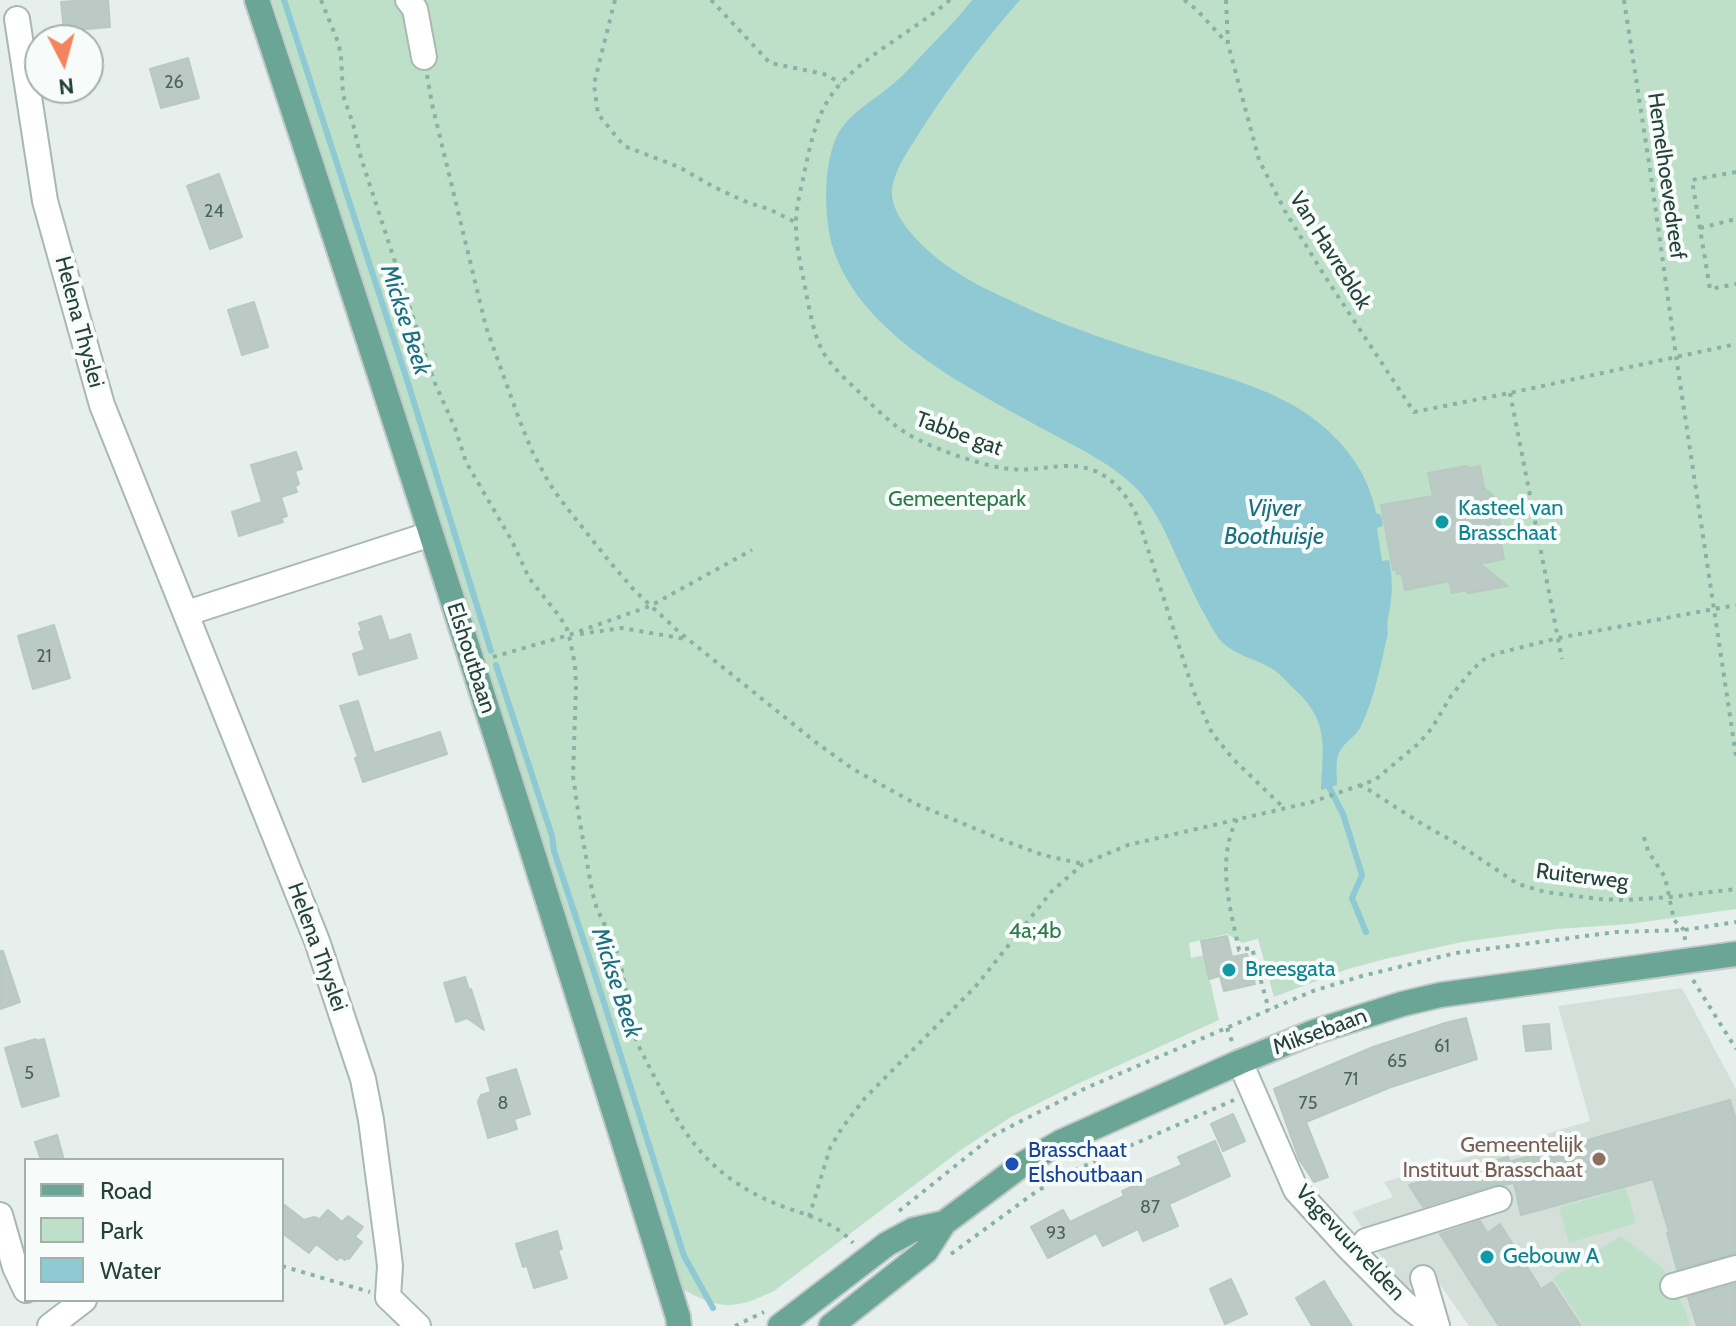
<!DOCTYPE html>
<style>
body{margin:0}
#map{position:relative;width:1736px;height:1326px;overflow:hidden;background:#e6efeb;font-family:Cabin,sans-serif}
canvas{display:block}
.legend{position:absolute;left:24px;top:1158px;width:260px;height:144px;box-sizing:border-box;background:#f7fbf9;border:2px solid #a3b1ad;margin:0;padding:10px 14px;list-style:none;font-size:24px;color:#24423a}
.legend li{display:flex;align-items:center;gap:16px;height:40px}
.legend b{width:40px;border:2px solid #a3b1ad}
.north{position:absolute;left:24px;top:24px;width:80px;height:80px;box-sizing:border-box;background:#f7fbf9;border:2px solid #a3b1ad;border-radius:50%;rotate:174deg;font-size:22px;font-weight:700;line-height:32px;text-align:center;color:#24423a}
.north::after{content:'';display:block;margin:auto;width:28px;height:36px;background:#f4845f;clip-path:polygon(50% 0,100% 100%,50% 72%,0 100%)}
</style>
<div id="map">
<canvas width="1736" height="1326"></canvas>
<ul class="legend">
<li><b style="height:10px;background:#6aa596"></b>Road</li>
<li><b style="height:22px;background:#bfe0c8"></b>Park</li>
<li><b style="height:22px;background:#8ec9d4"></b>Water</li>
</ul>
<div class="north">N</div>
</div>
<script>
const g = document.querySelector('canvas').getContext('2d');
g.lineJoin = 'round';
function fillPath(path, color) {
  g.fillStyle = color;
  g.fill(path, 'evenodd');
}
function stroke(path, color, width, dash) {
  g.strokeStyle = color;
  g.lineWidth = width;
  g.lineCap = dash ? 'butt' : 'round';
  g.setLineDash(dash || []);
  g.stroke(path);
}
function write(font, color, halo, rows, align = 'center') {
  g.font = font + ' Cabin,sans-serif';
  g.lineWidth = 8;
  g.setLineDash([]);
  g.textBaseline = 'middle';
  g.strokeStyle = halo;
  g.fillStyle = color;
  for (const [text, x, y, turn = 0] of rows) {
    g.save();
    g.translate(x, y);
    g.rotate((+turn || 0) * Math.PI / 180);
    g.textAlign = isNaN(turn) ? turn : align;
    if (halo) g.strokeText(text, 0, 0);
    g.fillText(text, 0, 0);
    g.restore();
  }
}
fillPath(new Path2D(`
 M1682,988L1736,1089V1326H1469L1432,1273L1403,1291L1352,1212L1393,1197L1384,1182L1590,1121L1558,1006Z`), '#d4dfda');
fillPath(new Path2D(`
 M272,0H1736V909L1630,924L1557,929L1462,942L1385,959L1348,969L1274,997L1258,939L1242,943L1227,934L1189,943L1191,958L1204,955L1219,1020L1075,1085L1011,1117L961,1150L774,1291C734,1310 719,1310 681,1288L397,387Z
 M1626,1188L1636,1223L1569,1243L1559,1208Z
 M1621,1236L1663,1268L1686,1311L1690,1326H1584L1553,1278Z`), '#bfe0c8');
fillPath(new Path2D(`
 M972,0H1020C984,41 950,85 921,130C911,147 897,165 893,184C888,201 900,220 911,233C940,267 976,285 1016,303C1070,329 1128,347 1186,365C1226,377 1269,389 1304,412C1340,436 1368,470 1376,513L1381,515L1383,526L1377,528L1382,561L1389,560C1392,574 1393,592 1390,607C1389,616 1386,623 1388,633C1381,664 1375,695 1362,724C1357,737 1344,741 1339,753C1335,762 1337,775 1337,785L1321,790C1323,744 1330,721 1292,687C1286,681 1280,674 1274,670C1256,658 1234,656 1219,639C1206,619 1195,597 1185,575C1170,544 1159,511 1134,486C1109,462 1076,447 1047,431C964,385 833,323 827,215C825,192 826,165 834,143C843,116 872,102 893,84C904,75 913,64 923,54C940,36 957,20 972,0Z`), '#8ec9d4');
stroke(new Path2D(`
 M284,0L408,383L491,651
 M496,665L552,836L554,851L599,987L684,1256L713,1308
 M1329,787L1343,814L1362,875L1352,898L1366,932`), '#8ec9d4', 6);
const building = new Path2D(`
 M85,0H108L110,27L64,31L61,2Z
 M188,58L199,98L161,108L150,69Z
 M219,174L242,237L210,249L187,186Z
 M254,302L268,347L242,355L228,310Z
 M296,452L302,469L295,471L299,484L295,486L297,492L281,497L287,516L281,518L283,522L239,536L232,512L262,502L251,465Z
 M1467,466L1470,468L1480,466L1484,488L1493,496L1496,502L1502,537H1500L1504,559L1480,564L1508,586L1468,593L1467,590L1452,593L1449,581L1405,590L1402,574H1397L1396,569L1393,570L1381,505L1433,496L1428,473Z
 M381,616L389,641L410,634L417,658L359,675L353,654L365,650L359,632L362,631L359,623Z
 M54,625L70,678L33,689L18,636Z
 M358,701L374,753L440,732L447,754L363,782L355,758L358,757L340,706Z
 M1227,936L1232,957L1247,954L1255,984L1224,991L1220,976L1209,979L1201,941Z
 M0,951H3L20,1002L0,1009Z
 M465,977L469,990L471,989L484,1030L467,1018L456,1022L444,983Z
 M1466,1018L1477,1059L1391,1087L1306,1122L1328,1177L1314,1182L1299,1159L1274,1089L1373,1047L1445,1023Z
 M1549,1024L1551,1049L1526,1051L1523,1026Z
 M36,1039V1041L44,1039L59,1096L22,1107L5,1048Z
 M516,1069L530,1114L514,1119L517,1129L488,1138L478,1102L481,1095L491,1092L487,1078Z
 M1730,1100L1736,1120V1253L1677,1269L1667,1233L1669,1232L1653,1179L1521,1215L1514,1183L1504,1185H1494L1423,1207L1409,1185L1508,1157L1509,1162Z
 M1233,1114L1245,1141L1223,1151L1211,1124Z
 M57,1135L64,1160H41L35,1142Z
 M1215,1141L1230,1176L1169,1204L1178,1226L1143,1241L1138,1229L1103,1246L1096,1233L1048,1258L1031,1227L1063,1210L1070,1222L1124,1196L1122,1191L1182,1165L1178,1157Z
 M282,1203L304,1220L314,1217L320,1219L328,1210L342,1222L348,1216L363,1227L355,1237L362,1242L349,1259L347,1258L345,1260L340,1257L337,1260L316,1244L309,1253L282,1233Z
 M1480,1221L1487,1233L1500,1224L1541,1289L1552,1282L1581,1326H1499L1440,1234Z
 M557,1231L562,1249L558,1250L567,1278L534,1288L527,1266L523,1267L516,1244Z
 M1231,1279L1247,1314L1225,1324L1210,1289Z
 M1324,1281L1333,1296L1352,1326H1312L1296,1298Z
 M1736,1284V1326H1697L1688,1297Z`);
fillPath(building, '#bbcac4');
stroke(building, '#b8c9c2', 2);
const minor = new Path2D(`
 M408,0L415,9L424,57
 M17,19L45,201L102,405L317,941L363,1079L371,1120L388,1249L390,1266L388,1297L418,1326
 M187,613L431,534
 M1240,1062L1296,1190L1348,1247L1404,1303L1434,1326
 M0,1215L15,1267L26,1290
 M1366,1241L1499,1199
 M1423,1278L1437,1326
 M1673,1286L1736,1268
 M50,1326L84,1300`);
const major = new Path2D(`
 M257,0C402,438 542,877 678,1317L679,1326
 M780,1326L887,1244L913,1230L944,1223
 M831,1326L926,1251L944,1223L1023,1164L1061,1142L1240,1062L1314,1032L1402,1004L1440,995L1736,954`);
stroke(minor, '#a8b8b2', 28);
stroke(major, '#c2cac8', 28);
stroke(new Path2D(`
 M321,0L338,42L341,55L343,95L353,124L361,158L434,381L455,428L466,462L512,541L529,578L556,612L566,626L569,635L575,665L576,685L573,776L578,811L592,891L597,909L615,946L623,974L633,1031L638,1045C674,1113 691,1164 765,1199C794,1213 832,1218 853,1243
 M615,0L594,84L598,114L624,146L679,167L714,187L744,201L771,210L795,222
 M711,0L770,63L824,74L841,83
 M950,0C916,29 875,49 843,81C819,105 812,137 805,169C802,187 796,204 796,223C796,241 799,259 803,277C808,300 811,326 821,348C829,364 843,377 856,389C869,402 882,415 896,426C918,444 976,464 1003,468C1025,472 1043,467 1064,466C1101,464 1123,486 1138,518L1193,690L1212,733L1234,760L1284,808
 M1184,0L1197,10L1227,43
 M1226,0L1228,44L1259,160L1285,211L1324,275L1414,412L1510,393L1736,344
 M1624,0L1651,176L1676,356L1736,756
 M427,75L432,104L486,327L519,419L532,451L548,481L560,499L609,561L635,591L679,632L818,744L853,769L916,804L1000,839L1043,855L1083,864
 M1736,172L1692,180L1710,289L1736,284
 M1700,228L1736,219
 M1510,393L1562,659
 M580,634L622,628L686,639
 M493,657L569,635L650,606L752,550
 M1359,785L1369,790L1422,824L1458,844L1518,884L1545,892L1598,899L1625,900L1670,897L1736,889
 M1237,819C1216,860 1230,907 1239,950L1252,948L1269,1010
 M1644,837L1648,851L1665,877L1674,920L1684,930L1685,940
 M1693,980L1736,1049
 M1227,1028L1233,1044
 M899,1211L994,1135L1086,1088L1313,991L1362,976L1456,953L1616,932L1684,930L1736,922
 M809,1217L830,1148L842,1128L865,1098L976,986L1052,891L1083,864L1128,845L1312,802L1375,780L1418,744L1432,728L1451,696L1472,670L1483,660L1495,654L1558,638L1736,605
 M951,1254L1037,1191L1073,1171L1234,1100
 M282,1266L370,1292
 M735,1326L764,1312`), '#86b3a5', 4, [4, 6]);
stroke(minor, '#fff', 24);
stroke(major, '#6aa596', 24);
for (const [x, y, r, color] of [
 [1442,522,8,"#0f9aa8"],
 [1229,970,8,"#0f9aa8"],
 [1599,1159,8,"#8d6e63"],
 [1012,1164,8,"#1a4fb4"],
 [1487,1257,8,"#0f9aa8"]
]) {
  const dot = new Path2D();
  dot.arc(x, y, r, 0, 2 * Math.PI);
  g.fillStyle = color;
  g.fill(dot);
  stroke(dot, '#f7fbf9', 3);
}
write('18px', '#4a645c', null, [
 ["26",174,83],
 ["24",214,212],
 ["21",44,657],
 ["61",1442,1047],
 ["65",1397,1062],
 ["5",29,1074],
 ["71",1351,1080],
 ["8",503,1104],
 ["75",1308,1104],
 ["87",1150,1208],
 ["93",1056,1234]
]);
write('22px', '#24423a', '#f7fbf9', [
 ["Hemelhoevedreef",1666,176,82],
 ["Van Havreblok",1330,251,58],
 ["Helena Thyslei",79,322,75],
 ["Tabbe gat",959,434,20],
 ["Elshoutbaan",471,658,72],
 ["Ruiterweg",1582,877,7],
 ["Helena Thyslei",317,947,70],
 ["Miksebaan",1320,1032,-20],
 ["Vagevuurvelden",1350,1243,47]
]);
write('22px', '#2d7a4b', '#f7fbf9', [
 ["Gemeentepark",957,500],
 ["4a;4b",1035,932]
]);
write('22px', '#0d838f', '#f7fbf9', [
 ["Kasteel van",1458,509],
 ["Brasschaat",1458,534],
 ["Breesgata",1245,970],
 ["Gebouw A",1503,1257]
], 'left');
write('22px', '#785e54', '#f7fbf9', [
 ["Gemeentelijk",1583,1146],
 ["Instituut Brasschaat",1583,1171]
], 'right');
write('22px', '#164399', '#f7fbf9', [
 ["Brasschaat",1028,1151],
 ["Elshoutbaan",1028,1176]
], 'left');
write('italic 24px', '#1c6f80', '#f7fbf9', [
 ["Mickse Beek",405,320,72],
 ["Vijver",1274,509],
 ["Boothuisje",1274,537],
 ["Mickse Beek",616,983,72]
]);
</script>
